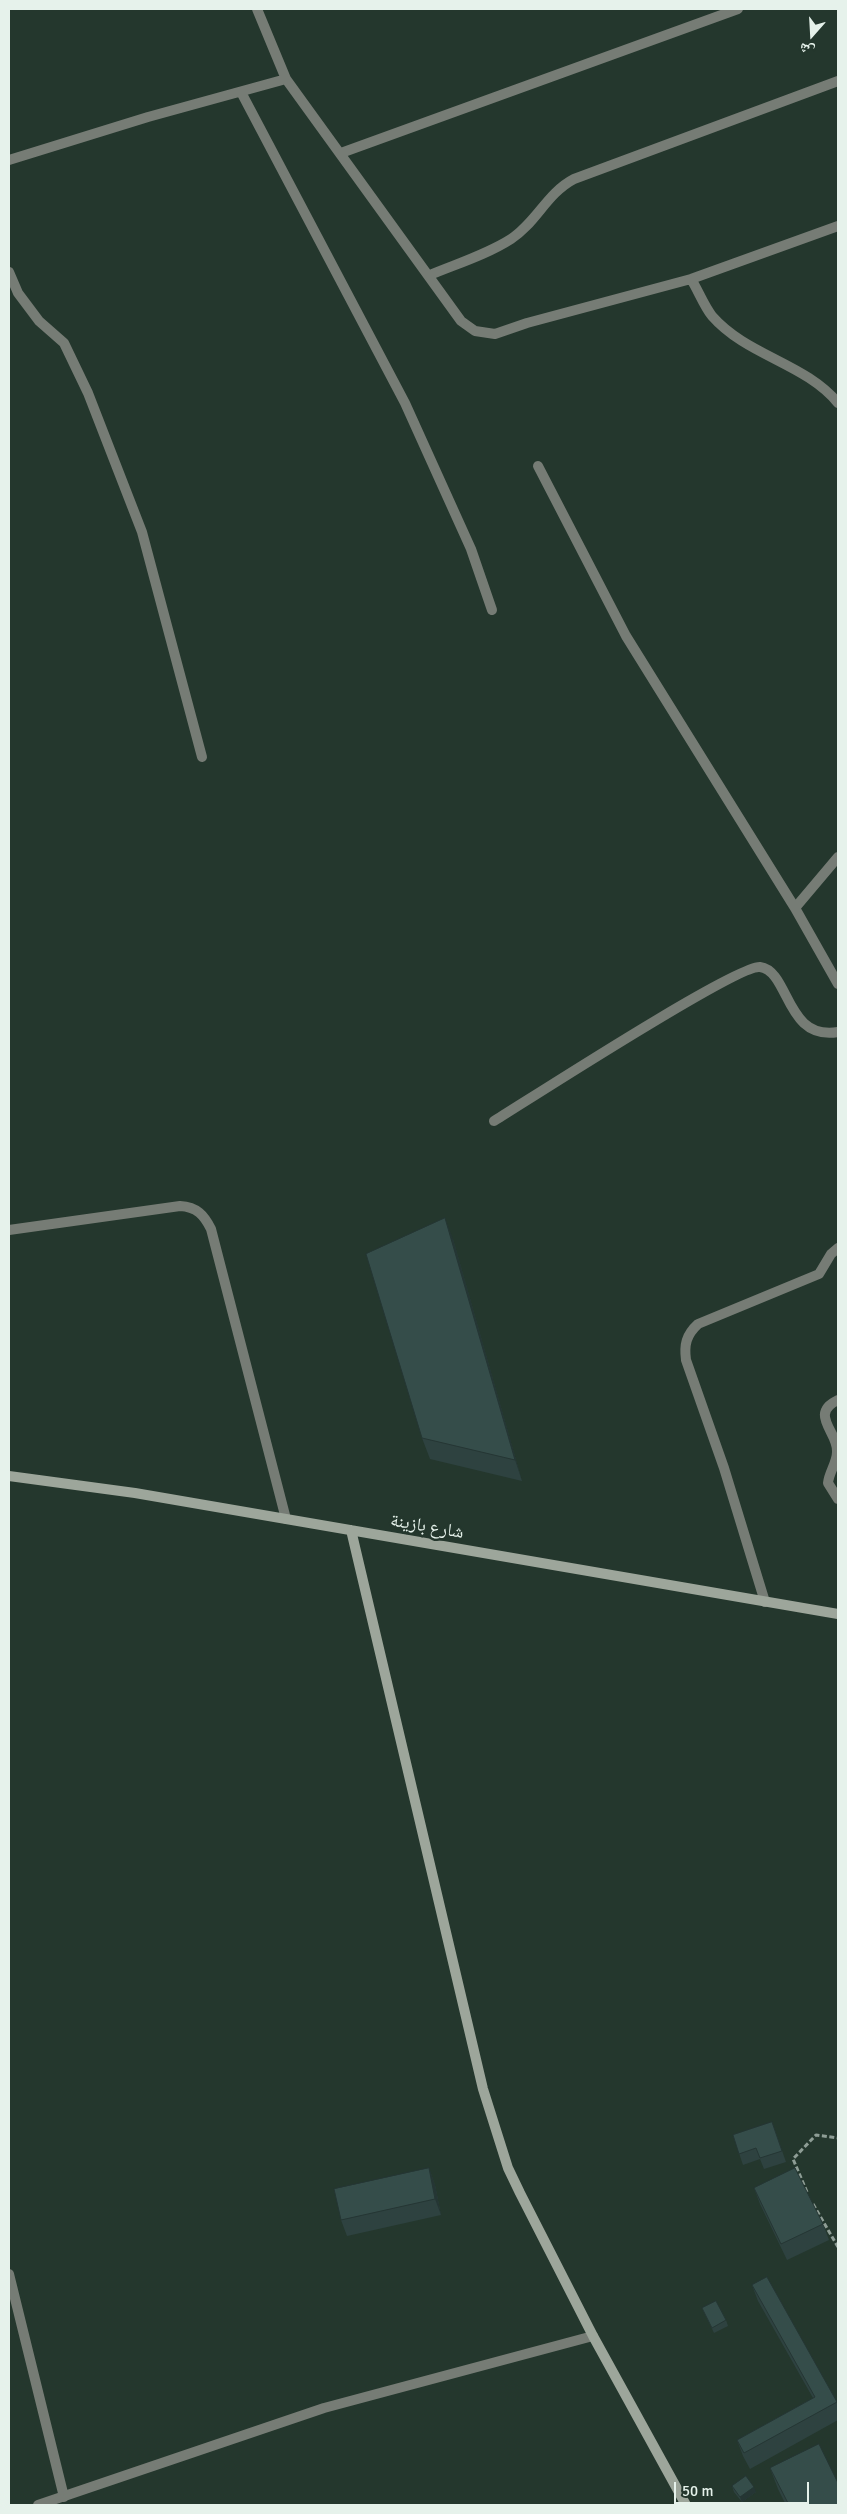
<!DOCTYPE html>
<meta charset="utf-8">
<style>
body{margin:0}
#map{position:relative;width:847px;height:2514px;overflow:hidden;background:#24372d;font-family:Signika,"Noto Naskh Arabic",sans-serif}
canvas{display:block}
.frame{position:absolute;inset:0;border:10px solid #e6f2eb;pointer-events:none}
.north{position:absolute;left:787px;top:10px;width:50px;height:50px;-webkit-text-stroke:4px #24372d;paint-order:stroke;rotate:199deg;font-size:14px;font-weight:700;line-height:20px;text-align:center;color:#e6f2eb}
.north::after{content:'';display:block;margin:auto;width:18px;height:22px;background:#e6f2eb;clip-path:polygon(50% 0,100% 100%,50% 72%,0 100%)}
.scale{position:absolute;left:674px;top:2482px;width:135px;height:22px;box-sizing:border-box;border:2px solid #e6f2eb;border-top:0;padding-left:6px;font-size:15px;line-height:18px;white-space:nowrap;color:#e6f2eb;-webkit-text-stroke:4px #24372d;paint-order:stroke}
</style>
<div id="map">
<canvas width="847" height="2514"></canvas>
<div class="frame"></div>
<div class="north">ش</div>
<div class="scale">50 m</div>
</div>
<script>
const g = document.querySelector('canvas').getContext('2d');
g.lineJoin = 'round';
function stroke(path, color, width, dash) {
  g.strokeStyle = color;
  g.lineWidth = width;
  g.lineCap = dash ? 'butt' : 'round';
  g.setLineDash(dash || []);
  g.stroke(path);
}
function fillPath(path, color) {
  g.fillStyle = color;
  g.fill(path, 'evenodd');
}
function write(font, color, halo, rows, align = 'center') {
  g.font = font + ' Signika,"Noto Naskh Arabic",sans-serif';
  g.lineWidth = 5;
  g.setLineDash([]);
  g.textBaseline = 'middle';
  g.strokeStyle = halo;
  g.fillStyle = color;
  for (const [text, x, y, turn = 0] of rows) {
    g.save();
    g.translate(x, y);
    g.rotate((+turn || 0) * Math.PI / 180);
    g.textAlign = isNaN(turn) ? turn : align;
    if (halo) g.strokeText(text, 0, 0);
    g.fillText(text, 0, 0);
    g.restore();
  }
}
stroke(new Path2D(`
 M807,2192L793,2159L816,2135L838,2138
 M813,2204L838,2247`), '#8e9d95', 3, [5, 2.5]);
stroke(new Path2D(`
 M257,9L286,79
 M241,92L405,403L471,549L492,610
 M341,153L738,9
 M9,160L148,117L286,79L461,321L475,331L495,334L527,323L691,279L838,226
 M9,272L18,293L39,321L64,343L88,393L142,532L202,757
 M430,275C456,264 486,255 511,239C536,223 547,193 574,179L838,81
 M691,279C698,290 704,306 712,316C747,356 805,363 838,403
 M538,466L626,636L795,908L838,984
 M795,908L838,857
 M494,1121C528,1100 738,964 760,967C790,971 785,1041 838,1032
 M9,1230L180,1206C197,1207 204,1215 211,1229L286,1519
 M838,1400C808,1414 839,1433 837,1452C837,1463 829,1472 828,1483L838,1499
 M765,1602L724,1468L686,1360C684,1345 686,1335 698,1324L819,1274L831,1254L838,1248
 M9,2274L64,2497
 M38,2505L324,2408L593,2336`), '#767c75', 10);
stroke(new Path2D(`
 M9,1476L135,1493L838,1614
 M351,1530L483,2089L508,2168L520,2193L593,2336L686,2505`), '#9da69b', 10);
fillPath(new Path2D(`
 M453,1239L522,1481L430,1459L422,1438Z
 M772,2122L786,2162L764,2169L760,2159L743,2165L733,2135Z
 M429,2168L435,2185L441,2215L347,2236L341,2220Z
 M754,2188L823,2224L829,2240L787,2260L760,2204Z
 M752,2285L837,2402L838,2406V2420L750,2469L743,2456L737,2440L813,2398L758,2301Z
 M702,2308L726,2320L728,2326L714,2333Z
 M770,2468L838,2505H786L778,2489Z
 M732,2486L756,2492L742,2502L734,2492Z`), '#2e4240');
fillPath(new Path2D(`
 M445,1218L453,1239L522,1481L515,1460Z
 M429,2168L435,2185L441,2215L435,2199Z
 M754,2487L756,2492L742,2502L740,2497Z`), '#253634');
const building = new Path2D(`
 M445,1218L515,1460L422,1438L366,1254Z
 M772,2122L782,2151L760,2158L756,2148L739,2154L733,2135Z
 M429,2168L435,2199L341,2220L334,2189Z
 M795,2168L823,2224L781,2244L754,2188Z
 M767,2277L837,2402L744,2453L737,2440L815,2397L752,2285Z
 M716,2301L726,2320L712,2328L702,2308Z
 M819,2444L838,2483V2505H789L770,2468Z
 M746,2476L754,2487L740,2497L732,2486Z`);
fillPath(building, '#354d4a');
stroke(building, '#253634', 1);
write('18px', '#e6f2eb', '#24372d', [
 ["شارع بازينة",427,1527,10]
]);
</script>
